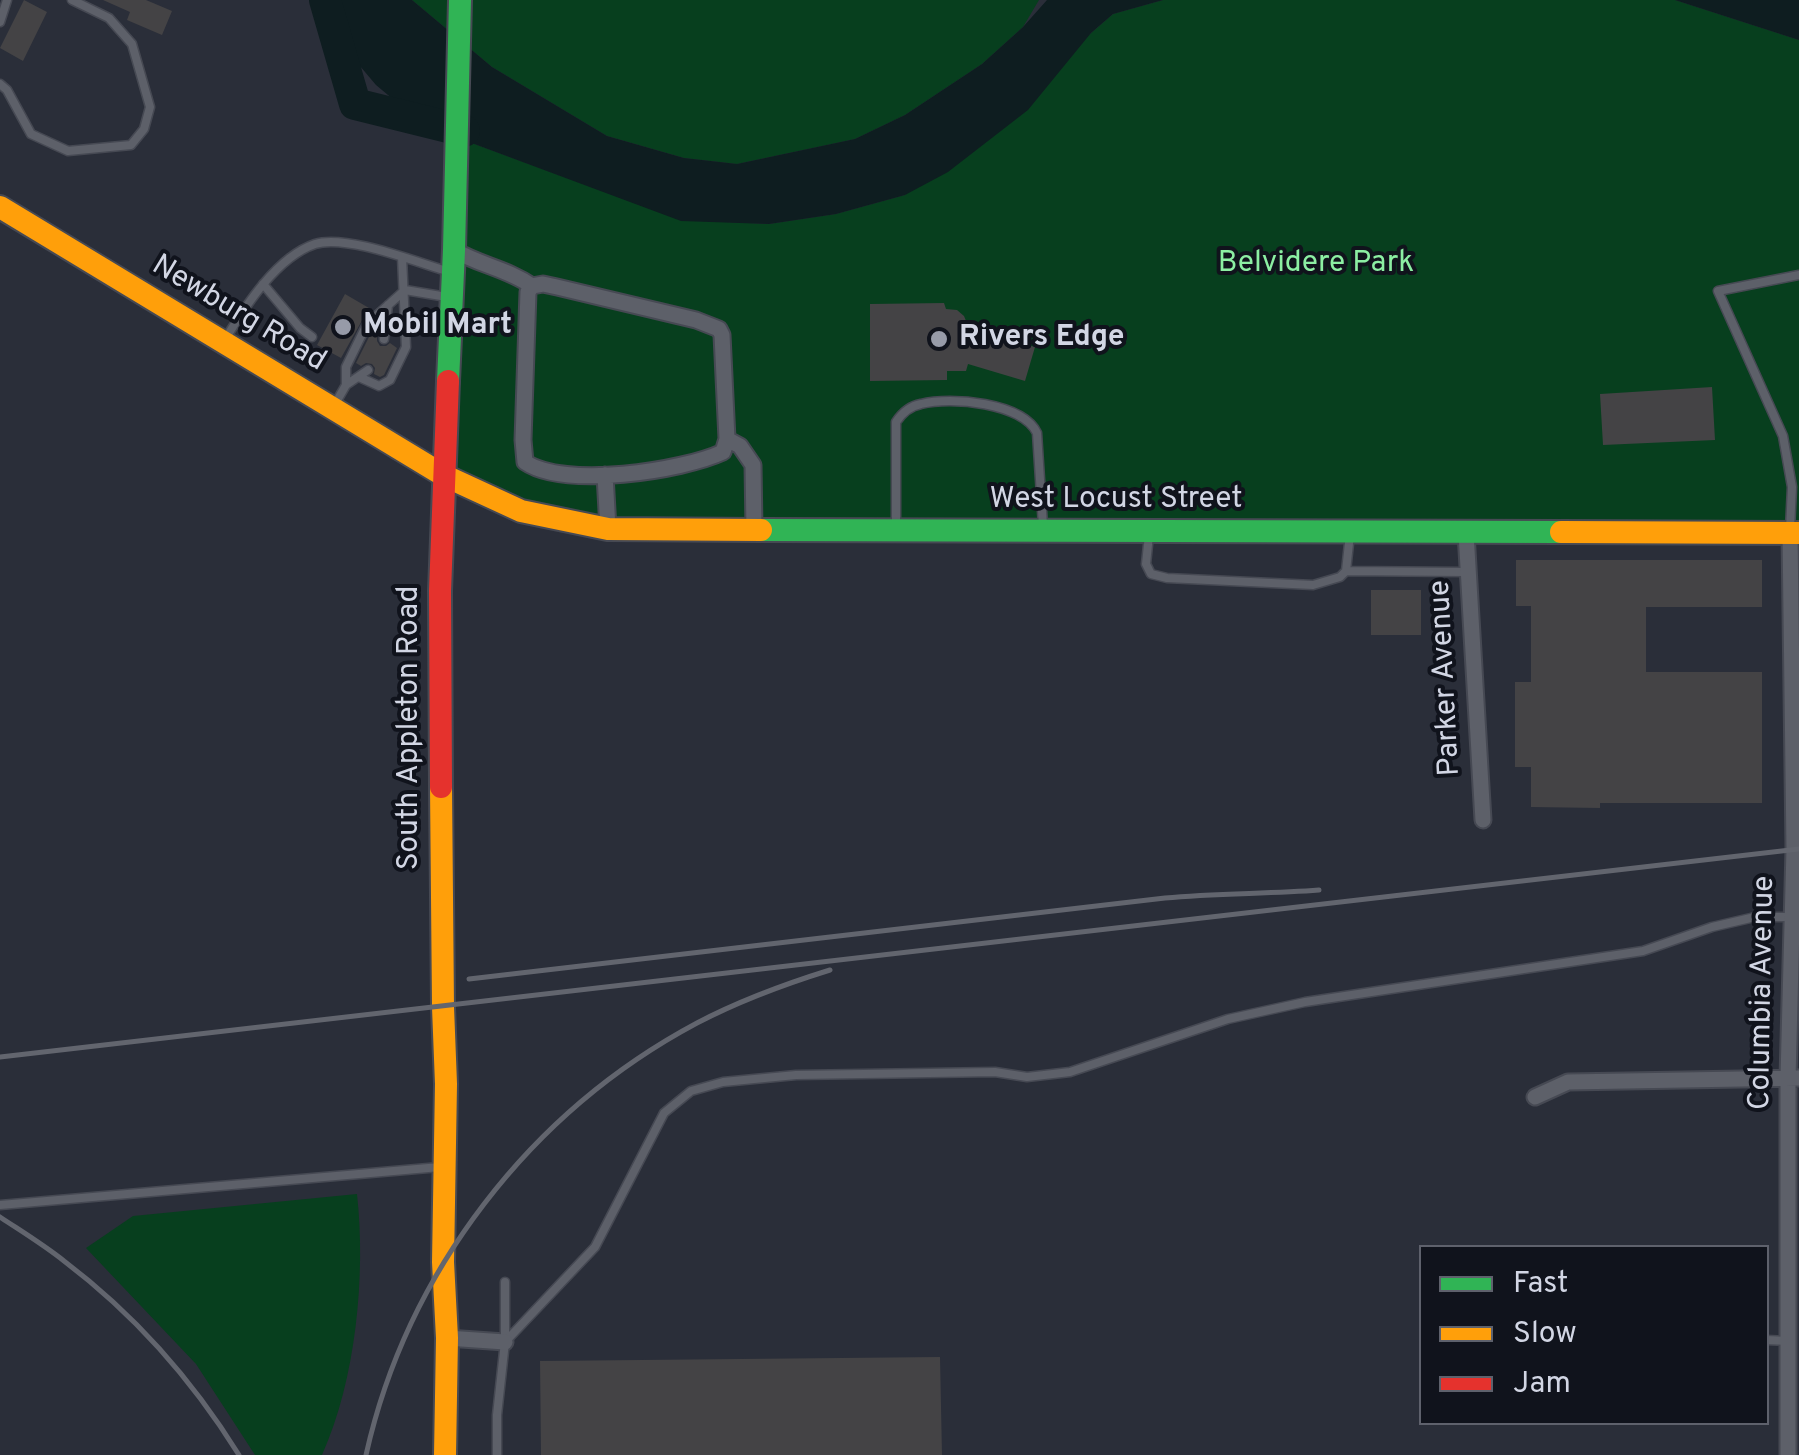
<!DOCTYPE html>
<style>
body{margin:0}
#map{position:relative;width:1799px;height:1455px;overflow:hidden;background:#2a2e39;font-family:Overpass,sans-serif}
canvas{display:block}
.legend{position:absolute;left:1419px;top:1245px;width:350px;height:180px;box-sizing:border-box;background:#10131c;border:2px solid #5e616c;margin:0;padding:12px 18px;list-style:none;font-size:30px;color:#d2d6e4}
.legend li{display:flex;align-items:center;gap:20px;height:50px}
.legend b{width:50px;border:2px solid #5e616c}
</style>
<div id="map">
<canvas width="1799" height="1455"></canvas>
<ul class="legend">
<li><b style="height:12px;background:#30b455"></b>Fast</li>
<li><b style="height:12px;background:#ff9f0a"></b>Slow</li>
<li><b style="height:12px;background:#e5322d"></b>Jam</li>
</ul>
</div>
<script>
const g = document.querySelector('canvas').getContext('2d');
g.lineJoin = 'round';
function fillPath(path, color) {
  g.fillStyle = color;
  g.fill(path, 'evenodd');
}
function stroke(path, color, width, dash) {
  g.strokeStyle = color;
  g.lineWidth = width;
  g.lineCap = dash ? 'butt' : 'round';
  g.setLineDash(dash || []);
  g.stroke(path);
}
function write(font, color, halo, rows, align = 'center') {
  g.font = font + ' Overpass,sans-serif';
  g.lineWidth = 8;
  g.setLineDash([]);
  g.textBaseline = 'middle';
  g.strokeStyle = halo;
  g.fillStyle = color;
  for (const [text, x, y, turn = 0] of rows) {
    g.save();
    g.translate(x, y);
    g.rotate((+turn || 0) * Math.PI / 180);
    g.textAlign = isNaN(turn) ? turn : align;
    if (halo) g.strokeText(text, 0, 0);
    g.fillText(text, 0, 0);
    g.restore();
  }
}
fillPath(new Path2D(`
 M412,0H1039L1023,27L982,64L905,115L855,139L737,164L684,158L607,136L492,67Z
 M1163,0H1675L1799,40V533L608,529L443,475L461,139L681,220L769,224L836,214L905,195L1113,14Z
 M357,1194C366,1275 356,1380 322,1455H255L196,1364L86,1248L133,1216Z`), '#073f1e');
fillPath(new Path2D(`
 M312,0H412L492,67L607,136L684,158L737,164L855,139L905,115L982,64L1023,27L1047,0H1163L1113,14L1091,33L1028,110L948,172L905,195L836,214L769,224L681,221L461,139L412,115L376,85L316,14Z
 M1675,0H1799V40Z`), '#0e1d20');
stroke(new Path2D(`
 M325,0L355,104L464,131`), '#0e1d20', 32);
fillPath(new Path2D(`
 M24,0L47,12L23,61L0,48Z
 M103,0H146L172,11L162,35L127,20L130,12Z
 M345,294L369,308L341,358L317,345Z
 M944,303L946,309L957,310L964,316L969,328L1035,347L1025,381L968,364L966,371H947V380L870,381V304Z
 M372,331L377,334V341L380,346H386L390,343L397,348L384,375L380,377L374,374L375,368L372,364L366,363L361,366L356,363Z
 M1712,387L1715,440L1603,445L1600,394Z
 M1516,560H1762V607H1646V672H1762V803H1600V808L1531,807V767H1515V682H1531V606H1516Z
 M1371,590H1421V635H1371Z
 M940,1357L942,1455H541L540,1361Z`), '#444345');
const lane = new Path2D(`
 M0,22L7,0
 M0,84L7,90L31,134L68,151L131,145L144,129L150,107L132,44L109,18L72,0
 M263,284L300,328L312,337
 M226,338C246,305 277,257 315,244C347,234 418,263 450,272
 M384,339L388,305
 M359,377L379,386L390,380L406,347L402,257
 M346,385L368,370
 M335,404L346,385V367L367,324L405,290L447,297
 M896,527V422C902,413 910,406 921,404C951,396 1023,403 1037,433L1043,526
 M1790,529L1792,487L1783,436L1718,291L1799,275
 M1149,535L1146,564L1151,574L1167,578L1313,585L1340,577L1346,571L1350,534
 M1346,571L1466,572
 M0,1205L440,1167
 M1766,1340L1789,1341
 M505,1342L595,1247L664,1113L691,1091L723,1082L796,1075L995,1072L1027,1077L1070,1072L1228,1019L1305,1002L1643,951L1712,927L1755,917H1792
 M497,1455V1415L505,1342V1282`);
const street = new Path2D(`
 M454,250C479,265 508,269 532,286L543,284L557,287L696,320L719,329L722,335L727,439L723,452C682,471 564,489 525,462L523,440L528,292L532,286
 M727,439L740,446L753,465L754,529
 M605,475L608,529
 M1466,533L1483,820
 M1535,1097L1568,1082L1799,1078
 M447,1338L505,1342
 M1788,1455V1078L1794,849L1790,533`);
const fast = new Path2D(`
 M448,381L454,250L460,0
 M761,530L1561,532`);
const slow = new Path2D(`
 M0,207L443,475L521,511L608,529L761,530
 M1561,532L1799,533
 M441,787L443,1007L446,1084L443,1262L447,1338L445,1455`);
const jam = new Path2D(`
 M441,787L440,591L448,381`);
stroke(lane, '#464953', 11);
stroke(street, '#464953', 19);
stroke(fast, '#464953', 26);
stroke(slow, '#464953', 26);
stroke(jam, '#464953', 26);
stroke(lane, '#5d6069', 8);
stroke(street, '#5d6069', 15);
stroke(fast, '#30b455', 22);
stroke(slow, '#ff9f0a', 22);
stroke(jam, '#e5322d', 22);
stroke(new Path2D(`
 M469,979L1165,898C1217,893 1268,894 1319,890
 M0,1057L1799,849
 M0,1217C21,1231 44,1245 64,1261C134,1314 193,1381 239,1455
 M366,1455C407,1272 530,1112 697,1023C739,1001 785,984 830,970`), '#62656e', 5);
for (const [x, y, r, color] of [
 [343,327,10,"#979ba8"],
 [939,339,10,"#979ba8"]
]) {
  const dot = new Path2D();
  dot.arc(x, y, r, 0, 2 * Math.PI);
  g.fillStyle = color;
  g.fill(dot);
  stroke(dot, '#10131c', 4);
}
write('30px', '#8cefa3', '#10131c', [
 ["Belvidere Park",1316,265]
]);
write('30px', '#d2d6e4', '#10131c', [
 ["Newburg Road",238,315,31],
 ["West Locust Street",1116,501],
 ["Parker Avenue",1447,678,-93],
 ["South Appleton Road",411,728,-90],
 ["Columbia Avenue",1764,993,-89]
]);
write('bold 30px', '#d2d6e4', '#10131c', [
 ["Mobil Mart",363,327],
 ["Rivers Edge",959,339]
], 'left');
</script>
